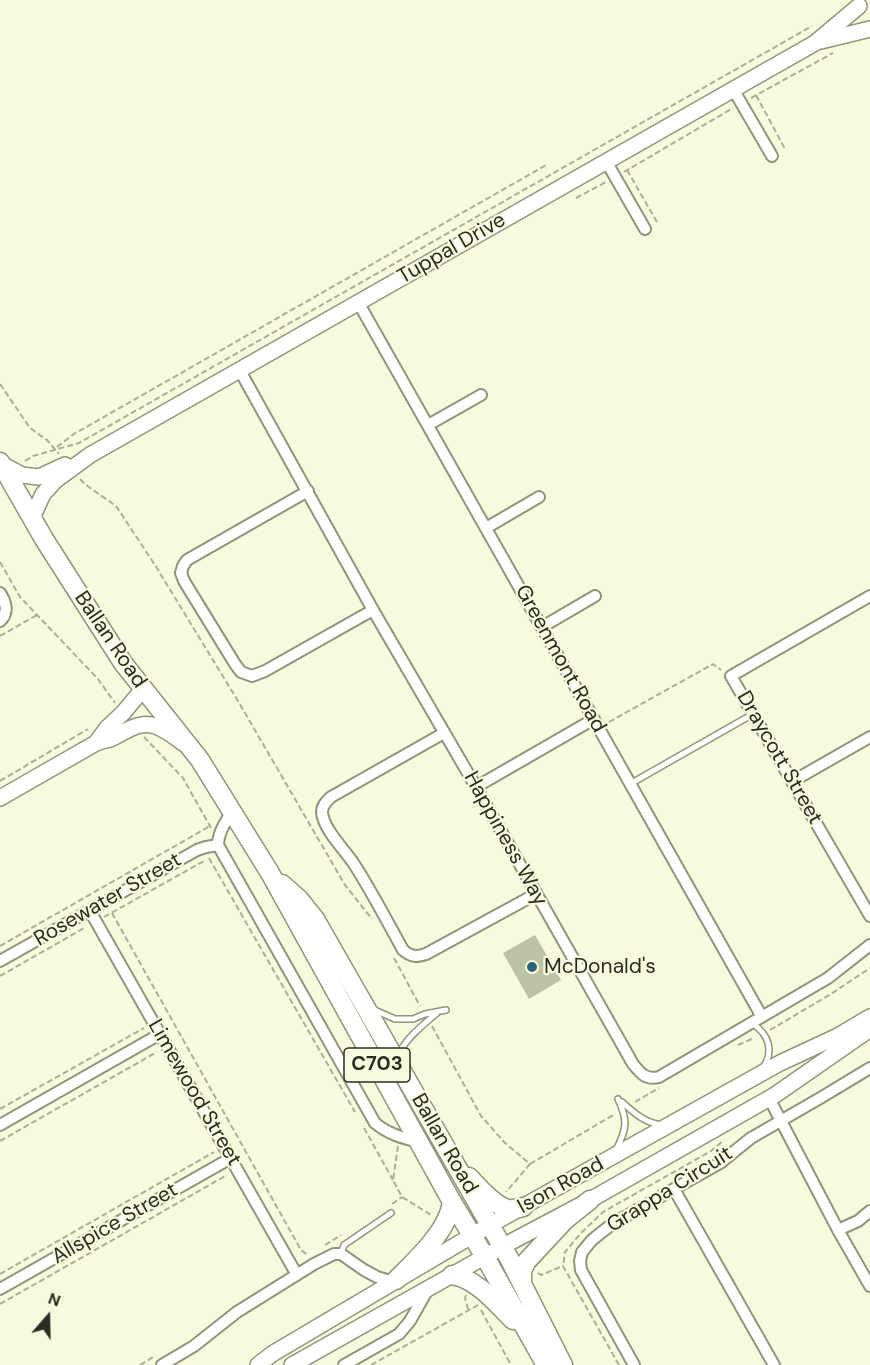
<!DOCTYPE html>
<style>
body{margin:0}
#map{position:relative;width:870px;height:1365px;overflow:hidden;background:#f7fbdd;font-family:"DM Sans",sans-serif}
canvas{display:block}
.north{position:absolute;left:18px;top:1287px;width:60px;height:60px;-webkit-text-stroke:4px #f7fbdd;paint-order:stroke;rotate:20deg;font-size:16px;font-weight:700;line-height:24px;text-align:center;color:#2b2c21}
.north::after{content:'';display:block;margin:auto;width:21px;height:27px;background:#2b2c21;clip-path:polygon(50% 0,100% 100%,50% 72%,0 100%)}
</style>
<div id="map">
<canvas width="870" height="1365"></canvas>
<div class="north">N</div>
</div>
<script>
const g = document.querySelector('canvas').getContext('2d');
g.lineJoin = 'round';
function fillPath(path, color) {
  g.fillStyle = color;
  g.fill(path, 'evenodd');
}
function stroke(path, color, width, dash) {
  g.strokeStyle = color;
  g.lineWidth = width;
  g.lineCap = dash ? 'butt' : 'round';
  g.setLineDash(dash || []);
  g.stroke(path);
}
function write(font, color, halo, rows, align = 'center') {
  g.font = font + ' "DM Sans",sans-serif';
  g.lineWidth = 4.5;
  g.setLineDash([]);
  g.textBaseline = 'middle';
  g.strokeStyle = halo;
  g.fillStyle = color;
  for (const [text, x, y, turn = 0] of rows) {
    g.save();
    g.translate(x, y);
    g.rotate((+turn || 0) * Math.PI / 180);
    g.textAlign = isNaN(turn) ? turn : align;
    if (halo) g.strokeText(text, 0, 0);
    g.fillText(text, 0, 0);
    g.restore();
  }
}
fillPath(new Path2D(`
 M535,935L561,980L529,999L503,953Z`), '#bfc3a6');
const lane = new Path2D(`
 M630,784L753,714
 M372,1009L395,1019H413L425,1014L446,1010
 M752,1023C768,1034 775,1050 763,1068
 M399,1054C406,1038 424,1024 437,1013
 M622,1102C634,1113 645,1123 662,1125
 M616,1150C627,1129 628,1120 618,1099
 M341,1254L344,1245L391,1213`);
const street = new Path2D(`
 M733,89L772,156
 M606,161L645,229
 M358,302L762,1017
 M239,369L373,610L476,787L633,1064C641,1074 646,1080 659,1077L828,978L870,945
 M428,425L481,395
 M308,491L187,560L183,566L181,573L184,581L235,664L241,672L252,676L265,671L373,610
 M486,528L539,497
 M0,593C6,602 9,613 0,621
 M870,596L731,676L870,916
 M542,627L595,596
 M444,733L331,797C327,801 322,805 322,812C323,829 345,850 354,864C372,892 387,921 403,950C411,957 417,957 426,954L536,894
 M793,781L870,737
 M476,787L594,719
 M232,811C226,822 218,832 218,845L375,1123C388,1134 403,1138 419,1142
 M90,911L297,1275
 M0,961L197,850L206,847L218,845
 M769,1098L838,1230L870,1286
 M0,1125L160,1034
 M674,1189L774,1365
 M838,1230L858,1221L870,1211
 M0,1289L231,1158
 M162,1365L194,1346L237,1312L314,1264L334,1254H341L364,1270L377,1277L387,1280H396
 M344,1365L399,1334L410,1321L428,1289
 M634,1365L581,1270L580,1261L582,1252L592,1240L612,1224L720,1163L751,1138L822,1097L870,1068`);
const secondary = new Path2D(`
 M821,41L870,29
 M1,464L22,475L39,477L65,465
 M32,518L43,494L56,480L90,455L815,43L859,6
 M96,743L107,728L123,713L143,689
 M0,798L96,743C101,741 106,740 110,739C124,733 139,720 155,726C165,729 175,737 183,743
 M258,1365L272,1354L490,1225L780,1063L838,1036L870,1017
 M292,1365L509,1243L590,1200L775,1095L870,1029`);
const primary = new Path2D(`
 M0,462L44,539L123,663L200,760L270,873L452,1202L485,1257L546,1365
 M282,884L299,899L315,919L510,1260L563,1365
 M469,1177C478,1187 495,1206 508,1209C513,1210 519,1208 523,1207
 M452,1275C476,1278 497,1304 513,1320
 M396,1280C413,1263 439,1239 448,1216C450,1212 451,1207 452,1202
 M522,1282V1271L526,1262L565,1220L590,1200`);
stroke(lane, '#92957a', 8);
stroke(street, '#92957a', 14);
stroke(secondary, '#92957a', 18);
stroke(primary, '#92957a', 21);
stroke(new Path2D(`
 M756,95L785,149
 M751,98L833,53
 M627,170L657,222
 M624,172L733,108
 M576,198L606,182
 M0,384L30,428L47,440L59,454
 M57,447L74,434L548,164
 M25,461L33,456L79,443L812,26
 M80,479L86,485L116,506L155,565L238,701L345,885L372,919
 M0,562L20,597L98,679L115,703
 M0,636L37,615
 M609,722L713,664L721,670
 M144,737L183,778L211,828
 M0,781L88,729
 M209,858L355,1112
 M112,913L301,1250L308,1255
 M104,917L204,861
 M0,946L210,826
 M394,958L420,1006
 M0,976L86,927
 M432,1026L481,1116L505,1143L530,1164L506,1192
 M770,1030L831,994L870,968
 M738,1045L754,1038
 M635,1102L659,1088
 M0,1109L144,1028
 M364,1128L393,1180
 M0,1141L157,1052
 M398,1146L393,1180L402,1197L431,1215
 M530,1164L615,1114
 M392,1204L402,1197
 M325,1245L341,1235
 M538,1273L541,1275L563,1266
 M0,1274L214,1152
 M466,1295L465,1298L468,1309
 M0,1304L227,1175
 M481,1310L511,1365
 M140,1365L153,1357
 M371,1365L478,1305
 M619,1365L563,1266L565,1252L581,1233L603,1212L711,1151L724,1140`), '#abae97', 2, [6, 3]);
stroke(lane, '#fff', 5);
stroke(street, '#fff', 10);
stroke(secondary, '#fff', 15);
stroke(primary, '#fff', 18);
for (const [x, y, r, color] of [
 [532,967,6,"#2d627e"]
]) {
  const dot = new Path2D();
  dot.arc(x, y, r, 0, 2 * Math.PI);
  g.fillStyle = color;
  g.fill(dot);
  stroke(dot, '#f7fbdd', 2);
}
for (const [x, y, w] of [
 [377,1065,66]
]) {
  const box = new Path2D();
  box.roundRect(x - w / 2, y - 17, w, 34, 4.5);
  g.fillStyle = '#f7fbdd';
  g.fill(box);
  stroke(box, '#2b2c21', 1.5);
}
write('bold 20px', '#2b2c21', null, [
 ["C703",377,1065]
]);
write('21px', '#2b2c21', '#f7fbdd', [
 ["Tuppal Drive",452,249,-30],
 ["Ballan Road",110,640,56],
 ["Greenmont Road",560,659,61],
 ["Draycott Street",779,758,60],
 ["Happiness Way",505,839,61],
 ["Rosewater Street",108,900,-30],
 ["Limewood Street",194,1093,60],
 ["Ballan Road",444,1144,60],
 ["Ison Road",561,1186,-29],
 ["Grappa Circuit",670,1190,-32],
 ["Allspice Street",115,1224,-30]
]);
write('21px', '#2b2c21', '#f7fbdd', [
 ["McDonald's",544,967]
], 'left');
</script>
